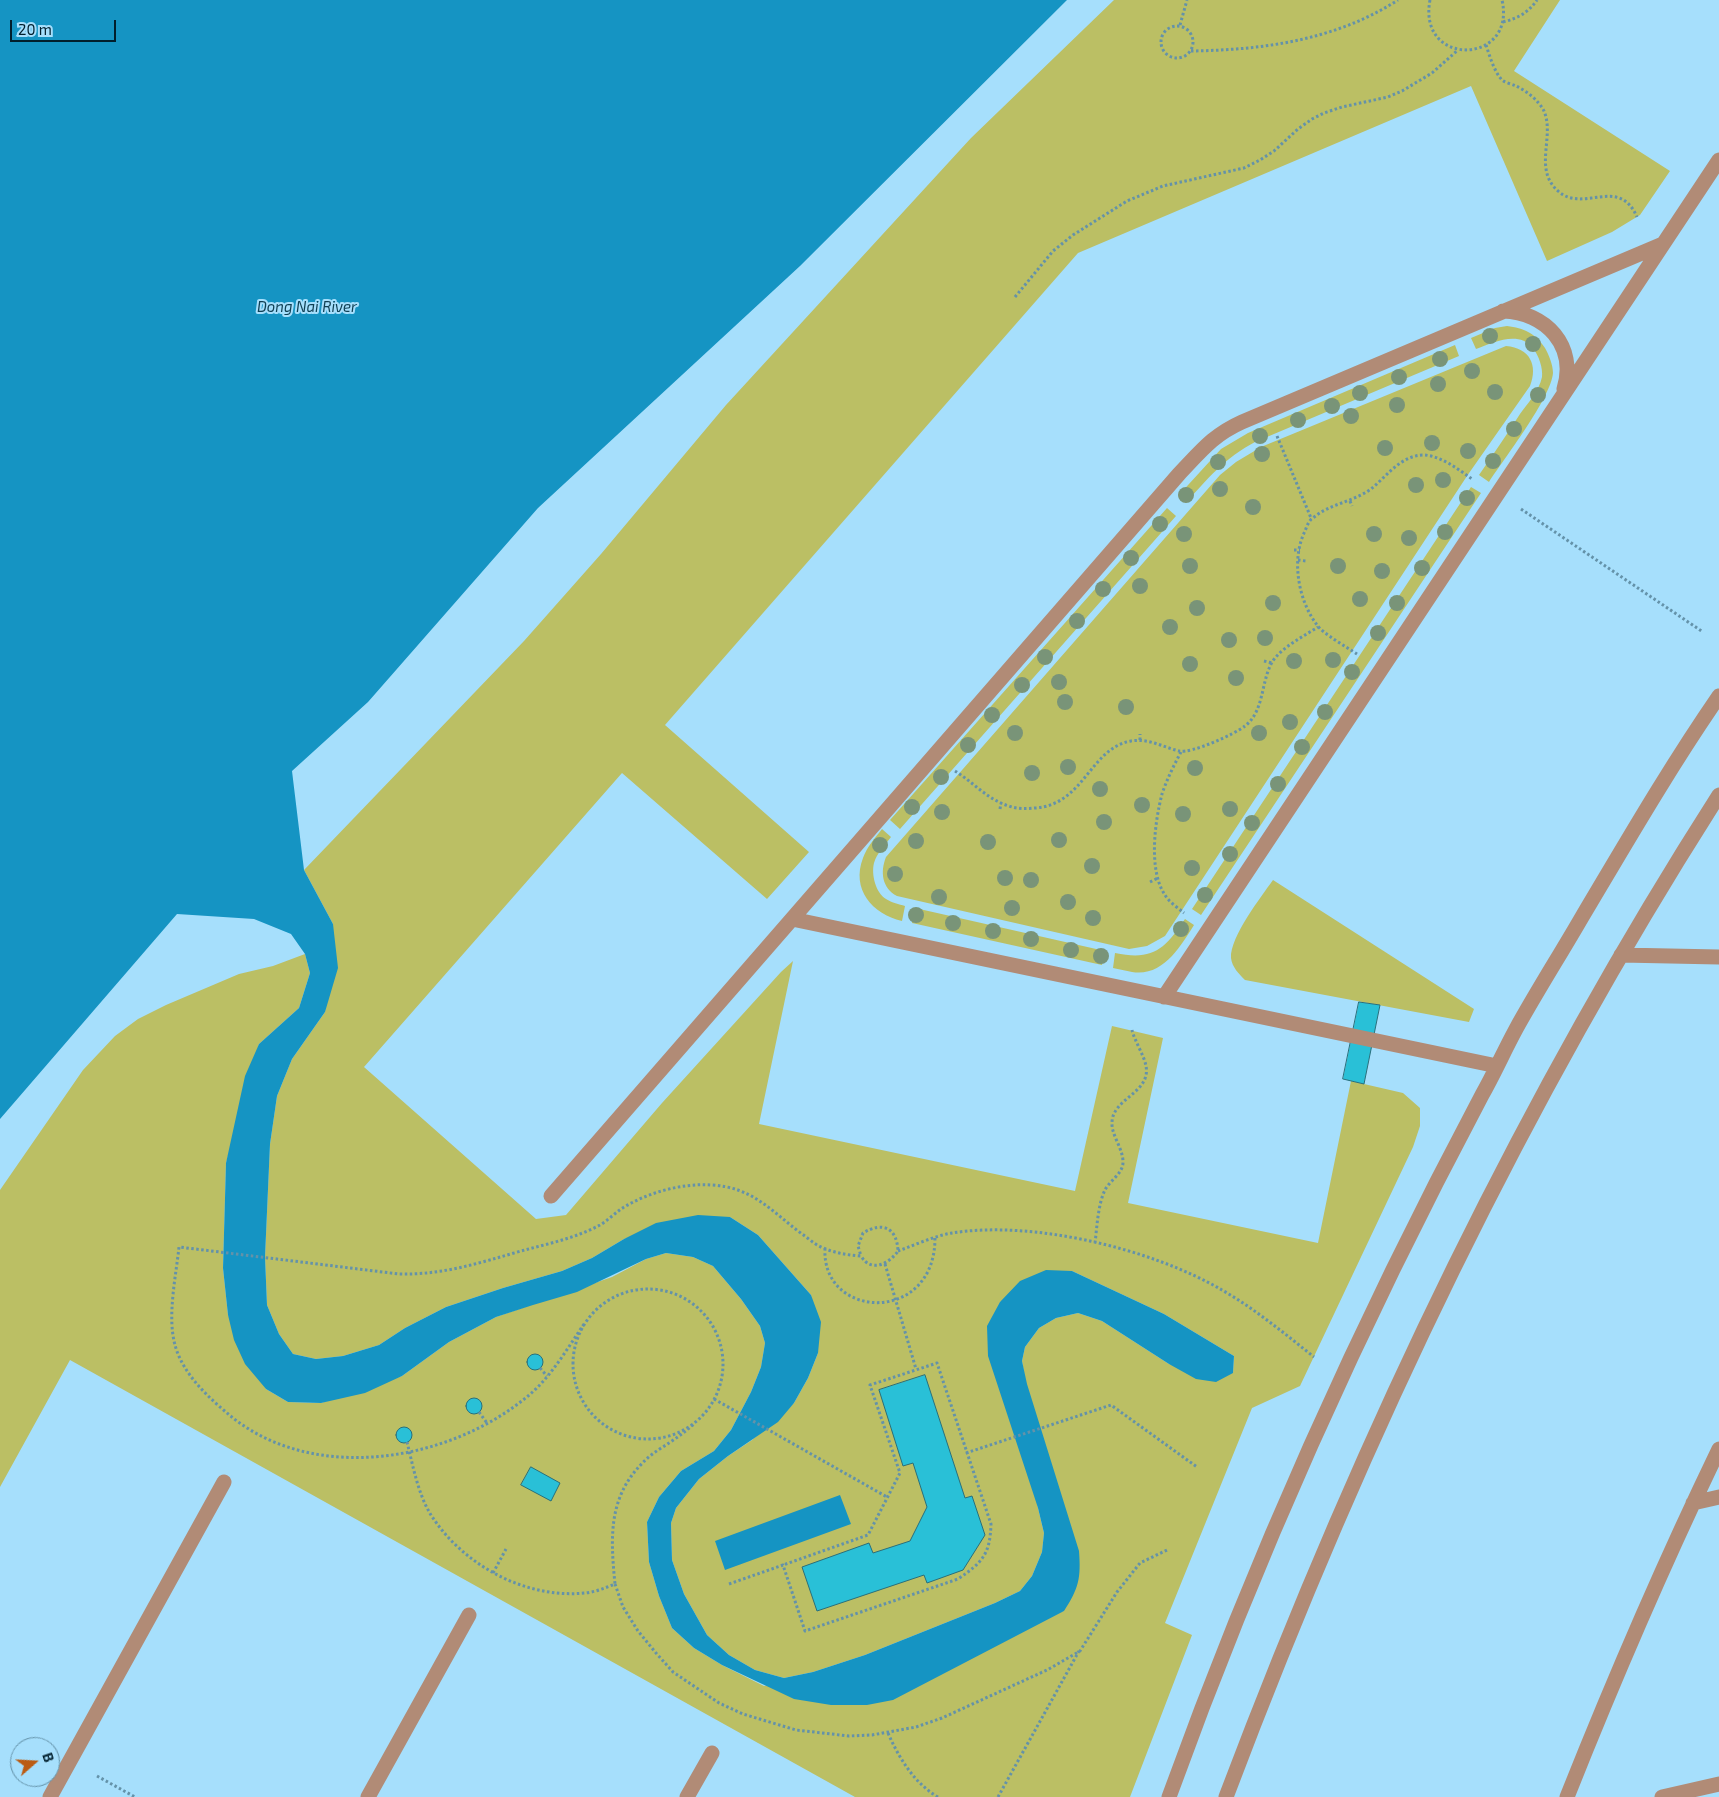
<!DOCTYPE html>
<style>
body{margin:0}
#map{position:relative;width:1719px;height:1797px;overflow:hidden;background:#a6dffc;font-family:"Exo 2",sans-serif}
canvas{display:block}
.north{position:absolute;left:10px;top:1737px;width:50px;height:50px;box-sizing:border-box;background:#a6dffc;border:1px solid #6492a9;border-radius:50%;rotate:71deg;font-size:14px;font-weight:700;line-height:20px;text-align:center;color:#011f2d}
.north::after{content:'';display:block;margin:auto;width:18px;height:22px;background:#bb5c13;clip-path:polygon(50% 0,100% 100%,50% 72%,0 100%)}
.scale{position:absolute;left:10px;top:20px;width:106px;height:22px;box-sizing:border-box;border:2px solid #011f2d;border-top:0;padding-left:6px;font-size:15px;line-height:18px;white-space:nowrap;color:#011f2d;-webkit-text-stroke:4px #a6dffc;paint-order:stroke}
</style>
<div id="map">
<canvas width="1719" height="1797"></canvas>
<div class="north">B</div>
<div class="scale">20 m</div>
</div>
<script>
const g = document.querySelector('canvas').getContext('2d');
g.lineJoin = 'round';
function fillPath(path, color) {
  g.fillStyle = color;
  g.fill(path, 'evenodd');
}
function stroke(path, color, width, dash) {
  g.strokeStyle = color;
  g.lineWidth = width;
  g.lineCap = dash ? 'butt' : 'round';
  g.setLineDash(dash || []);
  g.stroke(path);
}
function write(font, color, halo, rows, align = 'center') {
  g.font = font + ' "Exo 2",sans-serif';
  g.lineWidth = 4;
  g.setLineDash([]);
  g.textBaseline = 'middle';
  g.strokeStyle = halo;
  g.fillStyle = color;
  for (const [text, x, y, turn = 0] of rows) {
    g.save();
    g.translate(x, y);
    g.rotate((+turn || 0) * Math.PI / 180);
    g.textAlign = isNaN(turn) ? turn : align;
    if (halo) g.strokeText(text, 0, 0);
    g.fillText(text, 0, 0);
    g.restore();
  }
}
fillPath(new Path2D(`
 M1114,0H1560L1514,71L1670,171L1640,215L1612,232L1547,261L1471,86L1078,253L665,725L809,852L767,899L622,773L364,1067L536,1219L566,1215L662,1103L781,972L793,961L759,1124L1075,1191L1112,1026L1163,1038L1128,1203L1318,1243L1351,1081L1403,1093L1420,1108V1126L1413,1147L1300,1386L1252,1408L1165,1623L1192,1635L1130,1797H855L70,1360L0,1487V1190L83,1070L115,1036L138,1019L166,1005L239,974L273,966L305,954L310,973L299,1008L259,1044L226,1163L223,1268L228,1315L266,1389L288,1402L321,1403L402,1376L449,1342L496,1317L612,1277L646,1259L666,1253L693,1257L713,1266L741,1299L760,1326L765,1343L761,1367L751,1392L731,1430L714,1451L681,1471L659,1497L647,1522L649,1562L659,1596L672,1628L694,1648L722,1665L764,1686L1064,1611L1022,1361L1025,1347L1039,1328L1056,1318L1078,1313L1102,1321L1169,1364L1233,1373L1234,1356L1164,1314L1072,1271L1000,1302L1038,1508L1044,1533L1042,1552L1032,1576L1020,1591L995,1603L865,1655L813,1672L784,1678L755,1670L729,1655L707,1635L684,1594L672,1560L671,1523L676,1508L699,1479L728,1456L752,1440L794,1403L808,1378L818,1353L811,1295L758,1235L730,1217L624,1239L592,1258L562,1271L503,1288L446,1307L405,1328L379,1345L343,1356L316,1359L293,1354L279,1334L267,1305L265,1257L270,1144L277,1096L292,1059L325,1012L333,924L304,870L524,641L601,554L726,405L971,138Z
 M1507,326C1524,328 1535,333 1545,348C1549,355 1553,365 1553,373C1551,398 1504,459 1489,482L1479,475C1493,455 1507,434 1520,414C1528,403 1539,391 1542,377C1543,368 1539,356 1533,348C1518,330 1493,343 1476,349L1471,338L1495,328Z
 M1455,345L1459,356L1255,442C1226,457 1207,479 1186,503L1178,496L1221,449L1248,433Z
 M1506,346C1530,348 1538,365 1530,386L1467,476L1165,936L1147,946L1129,949L897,896C882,888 880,872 886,857L1220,475L1236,462L1261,447Z
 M1471,487L1481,493L1201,915L1192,909Z
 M1167,508L1176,516L900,829L890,820Z
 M882,829L891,837C885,845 877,853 874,863C871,875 876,893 886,899C892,903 899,904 905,906L902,921C872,914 851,889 863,858C867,847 875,838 882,829Z
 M1273,880L1474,1009L1469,1022L1245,980C1239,974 1232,967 1231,958C1230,937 1261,897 1273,880Z
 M915,908L1105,951L1102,965L912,923Z
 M1185,919L1194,925C1180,947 1163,977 1132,972C1126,971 1119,969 1113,968L1115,953C1153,961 1165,949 1185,919Z`), '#bbbf64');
fillPath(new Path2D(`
 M0,0H1067L800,266L538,508L368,702L292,771L304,870L333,924L338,968L325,1012L292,1059L277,1096L270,1144L265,1257L267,1305L279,1334L293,1354L316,1359L343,1356L379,1345L405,1328L446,1307L503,1288L562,1271L592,1258L624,1239L656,1223L698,1215L730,1217L758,1235L811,1295L821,1322L818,1353L808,1378L794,1403L778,1422L728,1456L699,1479L676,1508L671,1523L672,1560L684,1594L707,1635L729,1655L755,1670L784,1678L813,1672L865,1655L995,1603L1020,1591L1032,1576L1042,1552L1044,1533L1038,1508L988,1356L987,1326L1000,1302L1020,1281L1046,1270L1072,1271L1164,1314L1234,1356L1233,1373L1216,1382L1196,1379L1169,1364L1102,1321L1078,1313L1056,1318L1039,1328L1025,1347L1022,1361L1027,1384L1079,1551C1081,1578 1079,1588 1064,1611L893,1700L867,1705H831L794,1699L722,1665L694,1648L672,1628L659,1596L649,1562L647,1522L659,1497L681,1471L714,1451L731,1430L751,1392L761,1367L765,1343L760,1326L741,1299L713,1266L693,1257L666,1253L646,1259L577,1292L533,1305L496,1317L449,1342L402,1376L365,1393L321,1403L288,1402L266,1389L245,1364L234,1340L228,1315L223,1268L226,1163L245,1076L259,1044L299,1008L310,973L305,954L291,934L254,919L177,914L0,1119Z
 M840,1495L851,1524L725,1570L715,1541Z`), '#1594c3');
const building = new Path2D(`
 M1359,1002L1380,1005L1364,1084L1343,1079Z
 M527 1362a8 8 0 1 1 16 0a8 8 0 1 1-16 0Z
 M925,1375L965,1498L972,1496L985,1535L963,1570L927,1583L924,1575L817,1611L802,1567L869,1543L873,1553L910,1541L927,1507L913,1463L903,1466L879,1390Z
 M466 1406a8 8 0 1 1 16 0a8 8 0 1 1-16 0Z
 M396 1435a8 8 0 1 1 16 0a8 8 0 1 1-16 0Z
 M531,1467L560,1483L551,1501L521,1485Z`);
fillPath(building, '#29c0d7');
stroke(building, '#296f7b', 1);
stroke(new Path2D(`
 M1430,0C1417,68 1517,65 1502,0
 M1503,22C1518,18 1528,13 1537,0
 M1180,25L1187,0
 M1161 42a16 16 0 1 1 32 0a16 16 0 1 1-32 0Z
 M1486,45C1490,57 1494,71 1502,80C1506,83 1512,84 1516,86C1527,91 1539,101 1544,111C1555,137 1533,169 1558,191C1583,214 1619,175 1637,217
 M1191,51C1263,50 1336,40 1398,0
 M1015,297L1053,251L1073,235L1127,201L1163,186L1244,168L1260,160L1274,151L1298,129L1312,119L1324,113L1342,107L1388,97L1402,91L1432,73L1458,50
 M1277,436L1311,518
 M1350,501L1352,506
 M1521,509L1703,632
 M1294,550H1300
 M1298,560L1306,561
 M1357,654C1348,648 1322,633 1317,625C1298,600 1291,559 1305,531C1307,526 1309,520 1313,518C1329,504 1353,502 1371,489C1387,476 1401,455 1424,455C1441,456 1458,469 1472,479
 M1264,661L1272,663
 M1140,740V734
 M1181,752C1174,765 1167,779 1162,794C1155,821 1148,870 1165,895C1169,902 1178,908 1184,913
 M955,771C973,782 988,800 1009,806C1017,809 1026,809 1035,808C1084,805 1090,748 1131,741C1148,738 1163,747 1179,751C1191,754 1235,734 1245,726C1266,710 1260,677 1275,658C1286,645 1304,636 1318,627
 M1000,809L1001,803
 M1150,882L1158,878
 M1095,1243C1097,1227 1098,1204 1105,1190C1110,1180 1123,1174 1123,1162C1123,1148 1111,1135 1112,1122C1113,1098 1151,1093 1146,1066C1144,1055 1135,1042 1132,1030
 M825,1248C821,1320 935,1325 935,1238
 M898,1251C915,1245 934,1236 952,1233C1033,1220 1152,1249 1222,1290C1255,1309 1284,1333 1314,1357
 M885,1264L916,1369
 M573 1364a75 75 0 1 1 150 0a75 75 0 1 1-150 0Z
 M584,1324C567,1349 551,1377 528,1396C450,1461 317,1484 233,1418C210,1399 183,1375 175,1345C167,1316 176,1276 179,1247L399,1274C443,1275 479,1263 521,1251C547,1244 576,1238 600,1225C607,1221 614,1214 621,1209C646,1193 681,1183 711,1185C753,1187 771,1211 802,1234C808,1238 814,1244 821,1247C834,1253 847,1255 861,1256C871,1273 889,1264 898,1251C897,1228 883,1221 863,1233L858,1246L861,1256
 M540,1368L547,1376
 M714,1399L887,1497
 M479,1412L487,1423
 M407,1442C413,1466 418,1494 431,1515C463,1565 525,1599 585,1593C595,1592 605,1588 615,1584C610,1534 608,1492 650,1456C656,1451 663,1447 669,1443C678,1437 686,1431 694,1424
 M966,1453L1111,1405L1197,1467
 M493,1573L506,1549
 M615,1584L623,1607L638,1631L656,1653L673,1672L719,1703L743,1714L796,1730L849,1736L872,1735L916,1727L942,1718L1047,1670L1080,1651L1117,1592L1140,1563L1167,1550
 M729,1584L783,1565L805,1631L958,1579C983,1562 990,1554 991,1524L937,1363L870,1385L900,1473L868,1535L783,1565
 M888,1733C899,1758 914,1783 938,1797
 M97,1776L135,1797
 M998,1797L1079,1651`), '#6492a9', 3, [2.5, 2.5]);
stroke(new Path2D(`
 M1503,311C1546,312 1577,346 1564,389
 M792,919L1497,1066
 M1621,955L1719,957
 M1164,997L1719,160
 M551,1196L1179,474C1201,451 1213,435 1242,422L1663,244
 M1693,1503L1719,1497
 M50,1797L224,1482
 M368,1797L469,1615
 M687,1797L712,1753
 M1169,1797C1256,1556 1362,1321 1482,1095C1494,1074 1504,1051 1516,1029C1537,991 1560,955 1582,917C1626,843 1670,767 1719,696
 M1226,1797C1357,1449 1518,1109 1719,795
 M1567,1797C1614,1679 1664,1563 1719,1449
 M1662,1797L1719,1784`), '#b18b76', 15);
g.fillStyle = '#799478';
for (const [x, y] of [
 [1490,336],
 [1533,344],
 [1440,359],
 [1472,371],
 [1399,377],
 [1438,384],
 [1495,392],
 [1360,393],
 [1538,395],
 [1397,405],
 [1332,406],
 [1351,416],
 [1298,420],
 [1514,429],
 [1260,436],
 [1432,443],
 [1385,448],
 [1468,451],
 [1262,454],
 [1493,461],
 [1218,462],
 [1443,480],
 [1416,485],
 [1220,489],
 [1186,495],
 [1467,498],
 [1253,507],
 [1160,524],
 [1445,532],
 [1184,534],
 [1374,534],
 [1409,538],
 [1131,558],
 [1190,566],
 [1338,566],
 [1422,568],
 [1382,571],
 [1140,586],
 [1103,589],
 [1360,599],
 [1273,603],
 [1397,603],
 [1197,608],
 [1077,621],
 [1170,627],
 [1378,633],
 [1265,638],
 [1229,640],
 [1045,657],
 [1333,660],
 [1294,661],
 [1190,664],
 [1352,672],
 [1236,678],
 [1059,682],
 [1022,685],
 [1065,702],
 [1126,707],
 [1325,712],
 [992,715],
 [1290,722],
 [1015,733],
 [1259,733],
 [968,745],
 [1302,747],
 [1068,767],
 [1195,768],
 [1032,773],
 [941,777],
 [1278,784],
 [1100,789],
 [1142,805],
 [912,807],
 [1230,809],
 [942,812],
 [1183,814],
 [1104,822],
 [1252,823],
 [1059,840],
 [916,841],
 [988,842],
 [880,845],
 [1230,854],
 [1092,866],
 [1192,868],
 [895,874],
 [1005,878],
 [1031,880],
 [1205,895],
 [939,897],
 [1068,902],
 [1012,908],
 [916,915],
 [1093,918],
 [953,923],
 [1181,929],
 [993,931],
 [1031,939],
 [1071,950],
 [1101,956]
]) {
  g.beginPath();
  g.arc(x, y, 8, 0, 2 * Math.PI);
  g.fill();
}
write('italic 15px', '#0f3f53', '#a6dffc', [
 ["Dong Nai River",307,307]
]);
</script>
